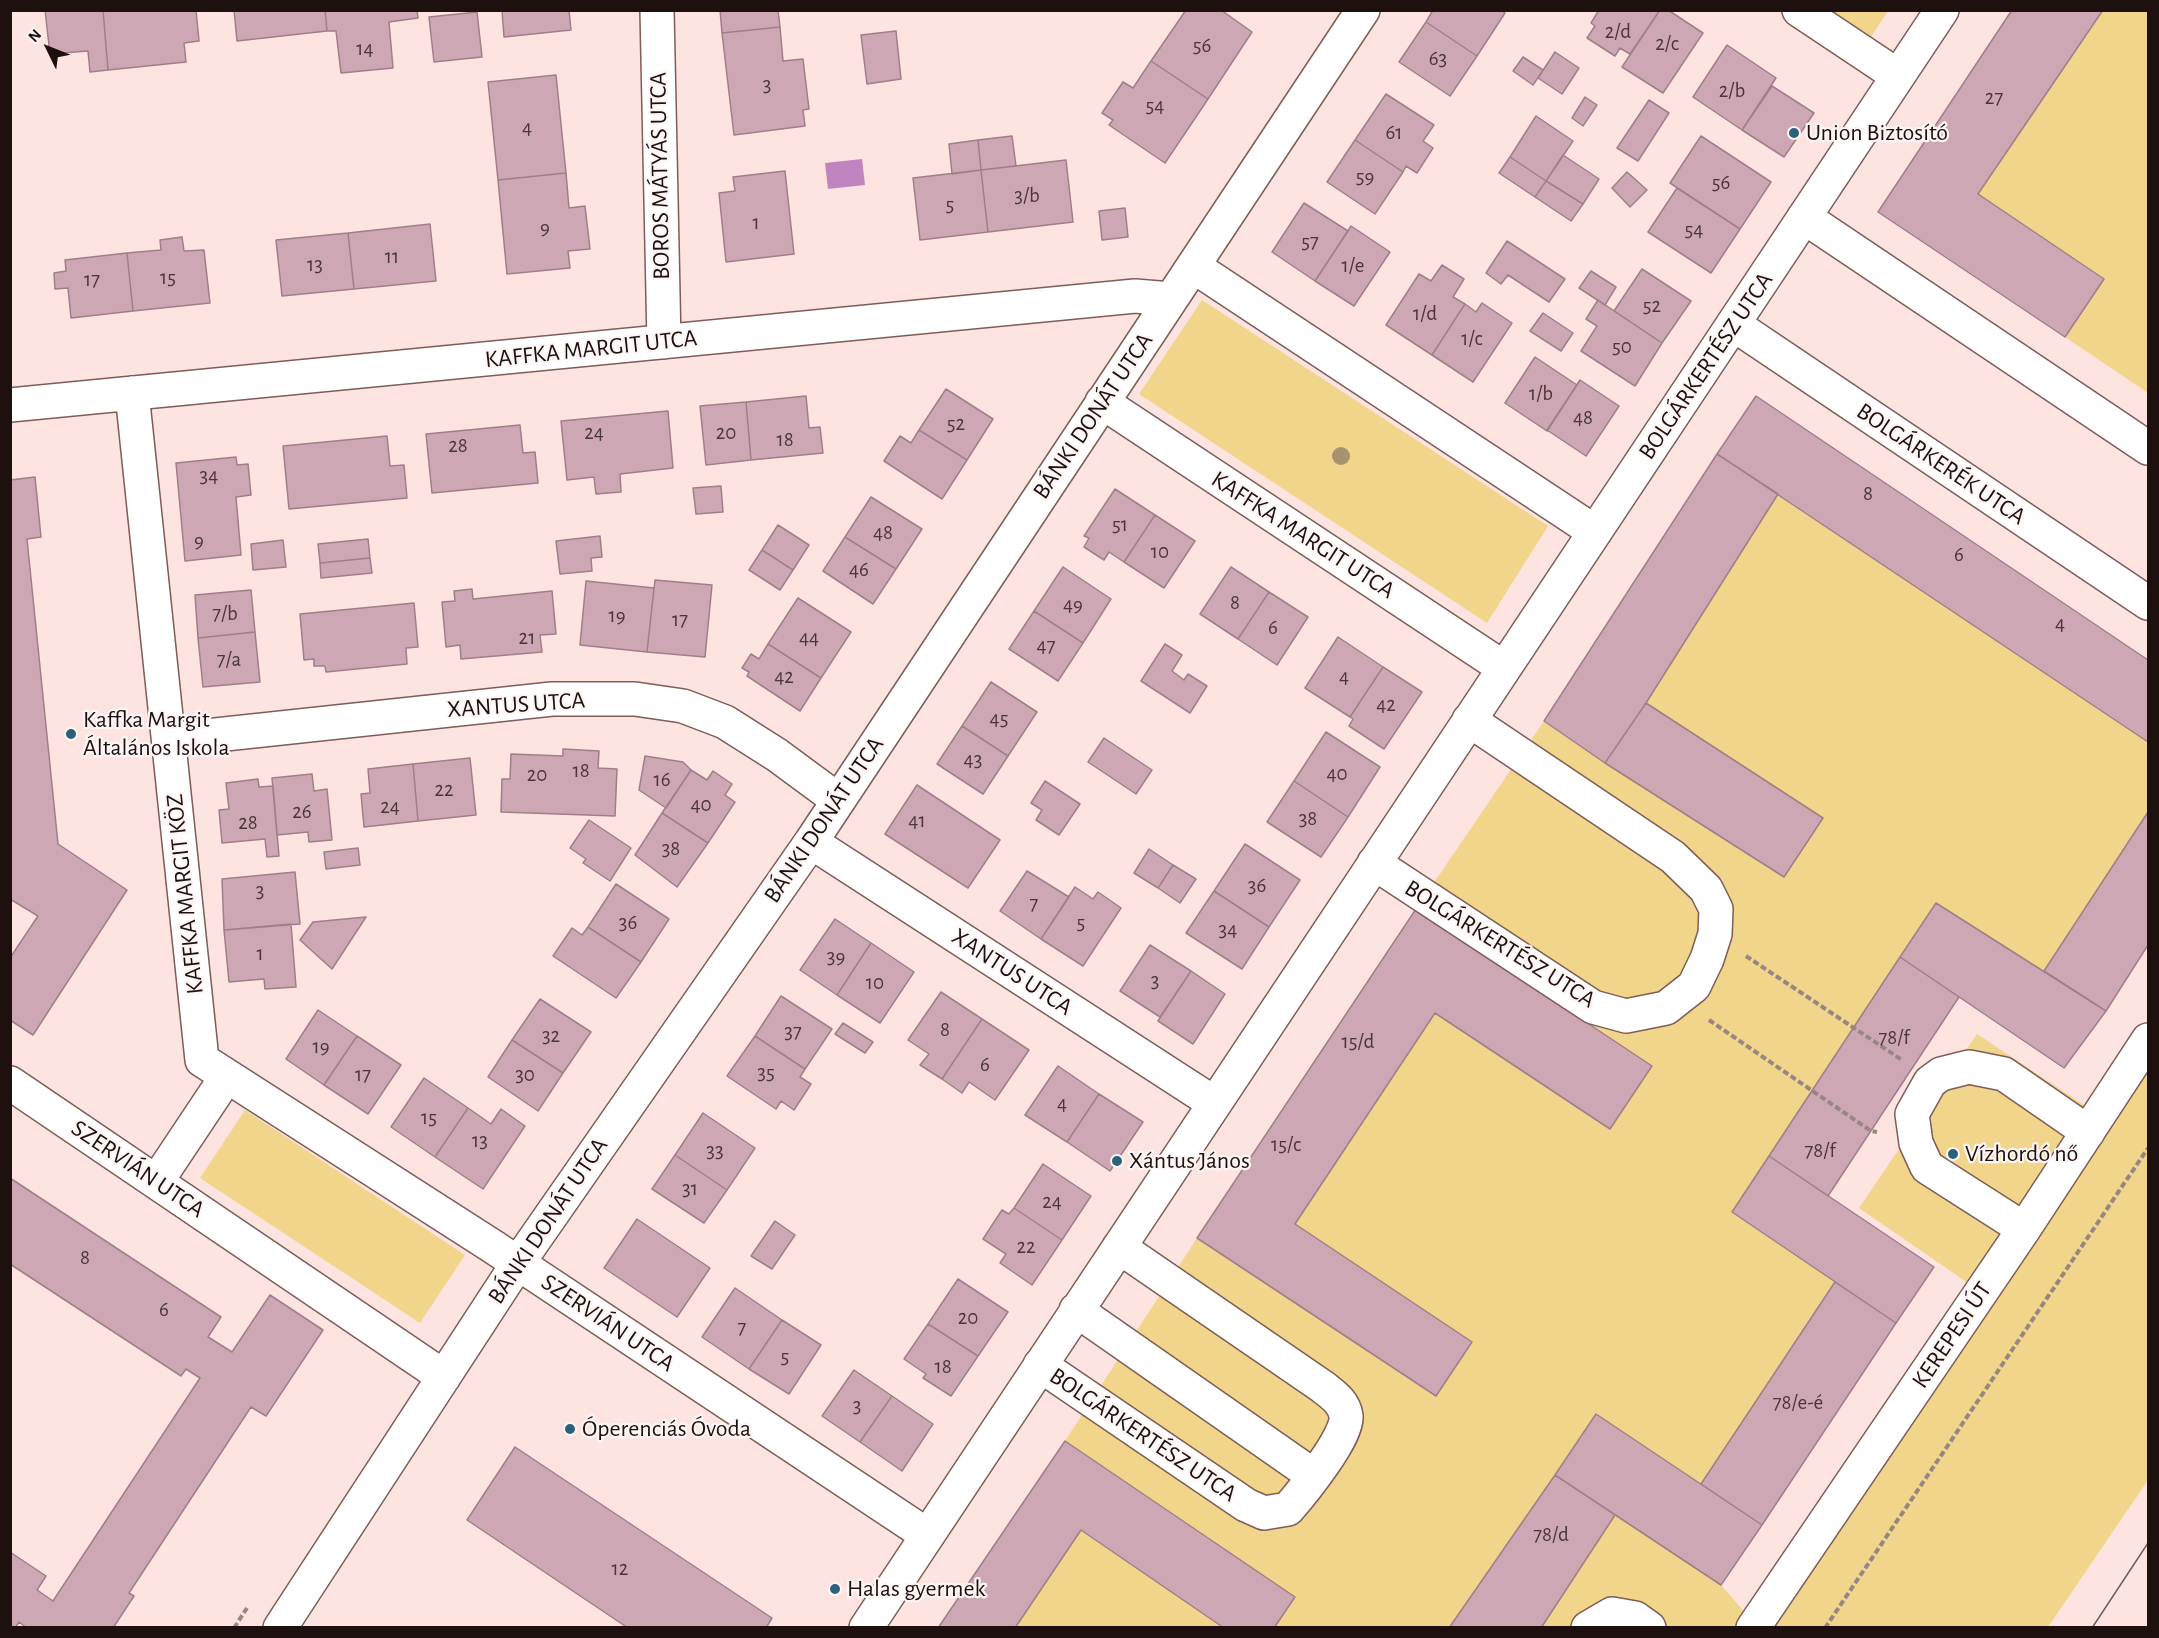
<!DOCTYPE html>
<meta charset="utf-8">
<style>
body{margin:0}
#map{position:relative;width:2159px;height:1638px;overflow:hidden;background:#fde4e1;font-family:"Alegreya Sans",sans-serif}
canvas{display:block}
.frame{position:absolute;inset:0;border:12px solid #1e100f;pointer-events:none}
.north{position:absolute;left:18px;top:18px;width:60px;height:60px;-webkit-text-stroke:4px #fef6f5;paint-order:stroke;rotate:313deg;font-size:16px;font-weight:700;line-height:24px;text-align:center;color:#1e100f}
.north::after{content:'';display:block;margin:auto;width:21px;height:27px;background:#1e100f;clip-path:polygon(50% 0,100% 100%,50% 72%,0 100%)}
</style>
<div id="map">
<canvas width="2159" height="1638"></canvas>
<div class="frame"></div>
<div class="north">N</div>
</div>
<script>
const g = document.querySelector('canvas').getContext('2d');
g.lineJoin = 'round';
function fillPath(path, color) {
  g.fillStyle = color;
  g.fill(path, 'evenodd');
}
function stroke(path, color, width, dash) {
  g.strokeStyle = color;
  g.lineWidth = width;
  g.lineCap = dash ? 'butt' : 'round';
  g.setLineDash(dash || []);
  g.stroke(path);
}
function write(font, color, halo, rows, align = 'center') {
  g.font = font + ' "Alegreya Sans",sans-serif';
  g.lineWidth = 4.5;
  g.setLineDash([]);
  g.textBaseline = 'middle';
  g.strokeStyle = halo;
  g.fillStyle = color;
  for (const [text, x, y, turn = 0] of rows) {
    g.save();
    g.translate(x, y);
    g.rotate((+turn || 0) * Math.PI / 180);
    g.textAlign = isNaN(turn) ? turn : align;
    if (halo) g.strokeText(text, 0, 0);
    g.fillText(text, 0, 0);
    g.restore();
  }
}
fillPath(new Path2D(`
 M1799,11H1888L1861,52Z
 M2103,11H2148V393L2065,337L2104,279L1978,194Z
 M1202,300L1548,526L1487,623L1139,394Z
 M1778,494L2148,742V812L2044,971L1936,904L1732,1212L1835,1282L1701,1484L1596,1414L1450,1627H1274L1295,1597L1065,1441L1197,1238L1435,1396L1472,1342L1295,1224L1435,1013L1652,1066L1416,909L1544,721L1784,877L1822,818L1646,703Z
 M1977,1034L2099,1115L2148,1045V1480L2048,1627L1541,1628L1615,1515L1721,1585L1755,1624L1981,1292L1859,1208Z
 M245,1110L465,1255L420,1323L200,1178Z
 M1081,1530L1224,1627L1015,1628Z`), '#f0d58a');
fillPath(new Path2D(`
 M862,159L865,185L828,189L825,163Z`), '#c085c0');
const building = new Path2D(`
 M45,10H103L108,70L90,72L88,51L50,54Z
 M103,10H196L199,41L184,43L186,62L108,70Z
 M234,10H325L327,31L237,41Z
 M325,10H417L418,18L389,22L393,68L341,73L336,31H327Z
 M502,10H569L571,30L504,37Z
 M720,10H778L780,27L722,33Z
 M1186,10H1221L1252,32L1208,99L1151,61Z
 M1433,10H1501L1505,13L1477,56L1426,22Z
 M1599,10H1660L1630,54L1620,48L1615,56L1587,38L1595,26L1591,23Z
 M1660,10H1668L1703,33L1663,93L1622,67Z
 M2012,10H2103L1978,194L2104,279L2065,337L1878,212Z
 M477,12L482,57L434,62L429,17Z
 M1426,22L1477,56L1450,96L1399,62Z
 M780,27L783,61L803,59L809,109L803,110L805,126L734,135L722,33Z
 M896,31L901,79L867,84L861,35Z
 M1727,45L1776,78L1742,130L1693,97Z
 M1555,52L1579,68L1562,94L1538,78Z
 M1523,57L1543,70L1533,85L1513,71Z
 M1151,61L1208,99L1165,163L1109,125L1113,120L1102,113L1123,82L1133,88Z
 M556,75L566,173L498,180L488,82Z
 M1772,86L1814,113L1784,157L1742,130Z
 M1386,94L1434,125L1423,141L1433,148L1417,173L1406,166L1403,172L1355,140Z
 M1585,97L1597,105L1583,126L1572,118Z
 M1649,100L1669,113L1638,161L1617,148Z
 M1536,116L1573,141L1546,181L1510,157Z
 M1012,136L1016,166L981,170L978,140Z
 M1701,136L1771,182L1740,229L1670,183Z
 M978,140L981,170L952,174L949,144Z
 M1355,140L1403,172L1375,214L1327,182Z
 M1563,155L1599,179L1583,204L1546,181Z
 M1510,157L1546,181L1535,197L1499,173Z
 M1066,160L1073,222L988,232L981,170Z
 M981,170L988,232L920,240L913,178Z
 M785,171L794,254L726,262L719,193L735,191L733,177Z
 M1627,172L1647,190L1630,207L1612,188Z
 M566,173L569,208L585,206L590,249L568,251L570,268L507,274L498,180Z
 M1546,181L1583,204L1571,221L1535,197Z
 M1677,188L1740,229L1711,273L1648,232Z
 M1304,203L1348,231L1315,281L1272,252Z
 M1125,208L1128,237L1102,240L1099,211Z
 M430,224L436,281L354,289L348,233Z
 M1351,226L1390,252L1354,306L1315,281Z
 M348,233L354,289L282,296L276,240Z
 M182,237L184,251L204,250L210,303L133,311L127,253L161,250L160,240Z
 M1507,241L1565,279L1549,302L1508,275L1501,284L1486,273Z
 M127,253L133,311L71,318L68,288L55,289L54,273L66,271L65,260Z
 M1442,265L1464,279L1453,297L1465,304L1432,355L1386,325L1419,274L1431,281Z
 M1642,269L1691,301L1662,343L1614,311Z
 M1591,271L1616,287L1605,305L1579,288Z
 M1598,300L1662,343L1635,386L1581,351L1597,326L1586,319Z
 M1482,303L1512,323L1473,382L1432,355L1465,304L1476,312Z
 M1543,313L1573,333L1561,351L1530,331Z
 M1535,357L1577,385L1547,431L1505,403Z
 M1580,380L1619,406L1586,456L1547,430Z
 M946,389L993,419L967,460L919,430Z
 M806,396L809,428L820,427L823,453L751,460L746,402Z
 M1756,396L2148,660V742L1717,454Z
 M746,402L751,460L706,465L700,406Z
 M668,411L673,468L620,474L621,492L596,494L594,477L567,480L561,421Z
 M520,425L523,453L535,452L538,483L432,493L426,434Z
 M919,430L967,460L942,499L884,461L900,436L911,443Z
 M387,436L390,466L404,465L407,498L289,509L283,446Z
 M1717,454L1778,494L1646,703L1605,763L1544,721Z
 M236,457L237,465L248,464L251,495L236,497L241,555L185,561L176,463Z
 M35,477L41,537L27,539L58,844L127,890L33,1035L10,1020V958L38,916L10,899V480Z
 M721,486L723,512L696,514L693,488Z
 M1115,489L1155,515L1124,562L1109,552L1104,560L1084,547L1089,538L1084,536Z
 M871,497L922,529L896,569L845,537Z
 M1155,515L1195,541L1164,588L1124,562Z
 M778,525L809,545L793,570L762,550Z
 M600,536L602,557L591,558L592,571L560,574L556,541Z
 M845,537L896,569L873,604L823,571Z
 M368,539L370,558L320,563L318,544Z
 M283,540L286,567L253,570L251,544Z
 M762,550L793,570L780,590L749,570Z
 M370,558L372,573L321,578L320,563Z
 M1063,567L1111,599L1083,643L1034,611Z
 M1231,567L1269,592L1238,639L1200,614Z
 M655,580L712,585L705,657L647,652Z
 M586,581L654,588L647,652L580,645Z
 M472,589L473,599L552,591L556,634L540,635L542,652L461,659L460,645L446,647L442,602L455,601L454,591Z
 M251,590L255,632L198,638L195,595Z
 M1269,592L1308,617L1277,665L1238,639Z
 M798,598L851,632L821,678L768,644Z
 M414,603L418,647L406,648L407,664L326,672L325,666H314V659L304,660L300,614Z
 M1034,611L1083,643L1058,681L1009,649Z
 M255,632L260,682L203,687L198,638Z
 M1338,637L1383,667L1350,717L1305,688Z
 M768,644L821,678L800,711L747,676L749,672L742,668L751,654L759,659Z
 M1165,644L1182,655L1172,671L1184,680L1188,674L1207,686L1190,713L1141,681Z
 M1383,667L1422,692L1384,749L1349,726L1353,719L1350,717Z
 M991,682L1037,712L1008,756L962,726Z
 M1646,703L1823,818L1784,877L1605,763Z
 M962,726L1008,756L983,794L937,764Z
 M1326,732L1380,767L1348,817L1294,781Z
 M1104,738L1152,770L1136,794L1088,762Z
 M563,749L599,751L598,768L617,769L615,816L501,812L502,779H510L511,754L563,756Z
 M645,756L683,762L691,770L666,808L639,790Z
 M470,758L476,815L418,821L413,764Z
 M413,764L418,821L364,827L361,794L370,793L368,769Z
 M691,770L707,780L713,771L732,784L725,795L735,802L708,843L662,813Z
 M312,774L314,791L327,789L332,840L309,842L308,832L277,835L272,778Z
 M258,779L259,787L273,786L279,856L267,857L265,839L222,843L219,810L229,809L226,783Z
 M1045,781L1080,804L1059,835L1036,820L1042,810L1031,803Z
 M1294,781L1348,817L1321,857L1267,822Z
 M917,785L1000,840L968,888L885,834Z
 M2148,812V945L2106,1011L2044,971Z
 M662,813L708,843L677,887L635,855Z
 M589,820L631,848L610,881L583,863L586,859L570,848Z
 M1245,844L1300,880L1269,927L1214,891Z
 M358,848L360,865L326,869L324,852Z
 M1149,849L1173,865L1158,888L1134,873Z
 M1173,865L1196,879L1180,903L1158,888Z
 M1027,871L1069,897L1041,939L1000,911Z
 M295,872L300,924L224,930L222,879Z
 M616,884L669,919L641,962L588,927Z
 M1075,887L1093,899L1098,892L1121,908L1083,966L1041,939Z
 M1214,891L1269,927L1242,969L1186,933Z
 M1936,903L2106,1011L2064,1068L1900,957Z
 M1416,909L1652,1066L1610,1129L1435,1013L1295,1224L1472,1342L1436,1396L1197,1238Z
 M366,917L332,969L300,940L313,922Z
 M835,919L871,943L837,995L800,970Z
 M291,924L296,987L265,989L264,979L229,982L224,930Z
 M588,927L641,962L616,998L553,956L572,928L582,935Z
 M871,943L914,972L880,1023L837,995Z
 M1150,945L1191,971L1160,1017L1120,991Z
 M1900,957L1959,997L1828,1196L1769,1156Z
 M1191,971L1225,994L1193,1044L1158,1021Z
 M941,992L982,1019L942,1079L920,1065L929,1054L908,1040Z
 M781,996L832,1029L805,1069L755,1036Z
 M540,999L591,1032L563,1073L512,1040Z
 M318,1010L357,1036L324,1085L286,1059Z
 M982,1019L1029,1050L995,1100L969,1082L962,1093L942,1079Z
 M843,1023L873,1042L865,1053L835,1034Z
 M357,1036L401,1065L368,1114L324,1085Z
 M755,1036L805,1069L800,1077L811,1084L794,1110L781,1101L776,1109L727,1076Z
 M512,1040L563,1073L538,1111L488,1077Z
 M1058,1066L1099,1094L1067,1142L1025,1115Z
 M424,1078L468,1108L435,1157L391,1127Z
 M1099,1094L1143,1122L1110,1171L1067,1142Z
 M468,1108L491,1124L501,1109L525,1126L483,1189L435,1157Z
 M703,1113L755,1148L727,1190L675,1155Z
 M675,1155L727,1190L704,1223L652,1189Z
 M1769,1156L1934,1267L1896,1323L1732,1212Z
 M1043,1164L1091,1196L1062,1240L1014,1208Z
 M10,1178L221,1317L208,1337L232,1352L270,1295L323,1330L266,1416L251,1407L129,1593L134,1596L113,1628H27L19,1622L15,1628H10V1552L46,1576L37,1590L53,1601L200,1378L186,1369L181,1376L10,1264Z
 M1014,1208L1062,1240L1032,1285L1000,1263L1006,1254L983,1239L1002,1210L1009,1214Z
 M637,1219L710,1268L677,1317L604,1268Z
 M775,1221L795,1235L772,1269L751,1256Z
 M958,1279L1008,1312L978,1356L928,1324Z
 M1835,1282L1896,1323L1762,1525L1701,1484Z
 M735,1288L782,1320L749,1369L702,1337Z
 M782,1320L821,1345L789,1394L749,1369Z
 M928,1324L978,1356L951,1396L923,1378L926,1374L904,1359Z
 M854,1370L892,1396L860,1442L822,1416Z
 M892,1396L933,1424L902,1471L860,1442Z
 M1596,1414L1762,1525L1721,1585L1555,1475Z
 M1065,1441L1295,1597L1274,1628H1224L1081,1530L1015,1628H938Z
 M515,1447L772,1618L766,1628H628L467,1520Z
 M1555,1475L1615,1515L1541,1628H1449Z`);
fillPath(building, '#cda8b4');
stroke(building, '#a07e89', 1.5);
const minor = new Path2D(`
 M657,10L664,342
 M1799,10L1898,76
 M1804,217L2148,448
 M1193,266L1595,532
 M1733,324L2148,603
 M132,393L202,1060L227,1076L157,1181
 M1102,402L1504,668
 M10,405L1135,296L1171,299
 M169,740L552,699H635L683,706L725,722L777,755L838,800
 M811,842L1214,1103
 M1374,863L1593,1007L1626,1016L1666,1008L1694,986L1707,959L1715,934L1716,909L1706,889L1673,857L1469,720
 M227,1076L492,1246L927,1535
 M10,1083L444,1377
 M2024,1229L1927,1167L1916,1143L1912,1114L1930,1082L1941,1074L1969,1067L2004,1074L2088,1132
 M1076,1310L1304,1469
 M1040,1365L1246,1505L1264,1513L1288,1509C1302,1493 1349,1435 1346,1416C1344,1402 1333,1395 1323,1387L1119,1247
 M280,1628L518,1263L811,842L1363,10
 M866,1628L1942,10
 M1588,1628L1612,1614L1635,1618L1649,1628
 M1753,1628L2024,1229L2148,1040`);
stroke(minor, '#7e5c57', 36);
stroke(new Path2D(`
 M1746,956L1902,1060
 M1709,1020L1871,1131L1877,1132
 M234,1628L247,1608
 M1825,1628L2148,1148`), '#998583', 4, [6, 3]);
stroke(minor, '#fff', 33);
stroke(new Path2D(`
 M2092,1628L2148,1543`), '#715f5d', 1.5);
g.fillStyle = '#a9936e';
for (const [x, y] of [
 [1341,456]
]) {
  g.beginPath();
  g.arc(x, y, 9, 0, 2 * Math.PI);
  g.fill();
}
for (const [x, y, r, color] of [
 [1794,133,6,"#2c617d"],
 [71,734,6,"#2c617d"],
 [1953,1154,6,"#2c617d"],
 [1117,1161,6,"#2c617d"],
 [570,1429,6,"#2c617d"],
 [835,1589,6,"#2c617d"]
]) {
  const dot = new Path2D();
  dot.arc(x, y, r, 0, 2 * Math.PI);
  g.fillStyle = color;
  g.fill(dot);
  stroke(dot, '#fef6f5', 2);
}
write('21px', '#4a3638', null, [
 ["2/d",1618,32],
 ["2/c",1667,44],
 ["56",1202,46],
 ["14",365,49],
 ["63",1438,59],
 ["3",767,85],
 ["2/b",1732,91],
 ["27",1994,98],
 ["54",1155,106],
 ["4",527,128],
 ["61",1394,133],
 ["59",1365,177],
 ["56",1721,183],
 ["3/b",1027,196],
 ["5",950,205],
 ["1",756,223],
 ["9",545,228],
 ["54",1694,230],
 ["57",1310,242],
 ["11",392,257],
 ["13",315,265],
 ["1/e",1353,266],
 ["15",168,278],
 ["17",92,280],
 ["52",1652,306],
 ["1/d",1425,314],
 ["1/c",1472,339],
 ["50",1622,347],
 ["1/b",1541,394],
 ["48",1583,418],
 ["52",956,424],
 ["24",594,433],
 ["20",726,433],
 ["18",785,440],
 ["28",458,446],
 ["34",209,476],
 ["8",1868,494],
 ["51",1120,525],
 ["48",883,533],
 ["9",199,541],
 ["10",1160,552],
 ["6",1959,555],
 ["46",859,570],
 ["8",1235,603],
 ["49",1073,605],
 ["7/b",225,614],
 ["19",617,616],
 ["17",680,620],
 ["4",2060,624],
 ["6",1273,628],
 ["21",527,638],
 ["44",809,638],
 ["47",1046,646],
 ["7/a",229,660],
 ["42",784,677],
 ["4",1344,677],
 ["42",1386,705],
 ["45",999,719],
 ["43",973,760],
 ["18",581,771],
 ["40",1337,774],
 ["20",537,775],
 ["16",662,780],
 ["22",444,790],
 ["40",701,805],
 ["24",390,807],
 ["26",302,812],
 ["38",1308,819],
 ["41",917,821],
 ["28",248,823],
 ["38",671,849],
 ["36",1257,886],
 ["3",260,891],
 ["7",1034,904],
 ["36",628,923],
 ["5",1081,923],
 ["34",1228,930],
 ["1",260,954],
 ["39",836,957],
 ["3",1155,981],
 ["10",875,983],
 ["8",945,1030],
 ["37",793,1032],
 ["32",551,1036],
 ["78/f",1894,1038],
 ["15/d",1358,1042],
 ["19",321,1047],
 ["6",985,1065],
 ["35",766,1073],
 ["17",363,1075],
 ["30",525,1075],
 ["4",1062,1104],
 ["15",429,1118],
 ["13",480,1141],
 ["15/c",1286,1145],
 ["33",715,1151],
 ["78/f",1820,1151],
 ["31",690,1189],
 ["24",1052,1202],
 ["22",1026,1247],
 ["8",85,1258],
 ["6",164,1310],
 ["20",968,1318],
 ["7",742,1328],
 ["5",785,1357],
 ["18",943,1367],
 ["78/e-é",1798,1403],
 ["3",857,1406],
 ["78/d",1551,1535],
 ["12",620,1569]
]);
write('24px', '#1e100f', '#fef6f5', [
 ["Union Biztosító",1806,133],
 ["Kaffka Margit",83,720],
 ["Általános Iskola",83,748],
 ["Vízhordó nő",1965,1154],
 ["Xántus János",1129,1161],
 ["Óperenciás Óvoda",582,1429],
 ["Halas gyermek",847,1589]
], 'left');
write('24px', '#1e100f', '#fef6f5', [
 ["BOROS MÁTYÁS UTCA",660,176,-91],
 ["KAFFKA MARGIT UTCA",591,349,-6],
 ["BOLGÁRKERTÉSZ UTCA",1706,366,-56],
 ["BÁNKI DONÁT UTCA",1093,416,-56],
 ["BOLGÁRKERÉK UTCA",1941,464,34],
 ["KAFFKA MARGIT UTCA",1303,535,33],
 ["XANTUS UTCA",516,705,-4],
 ["BÁNKI DONÁT UTCA",824,820,-56],
 ["KAFFKA MARGIT KÖZ",185,894,-96],
 ["BOLGÁRKERTÉSZ UTCA",1500,944,32],
 ["XANTUS UTCA",1012,972,33],
 ["SZERVIÁN UTCA",138,1169,34],
 ["BÁNKI DONÁT UTCA",548,1221,-56],
 ["SZERVIÁN UTCA",608,1323,34],
 ["KEREPESI ÚT",1952,1335,-56],
 ["BOLGÁRKERTÉSZ UTCA",1143,1435,34]
]);
</script>
